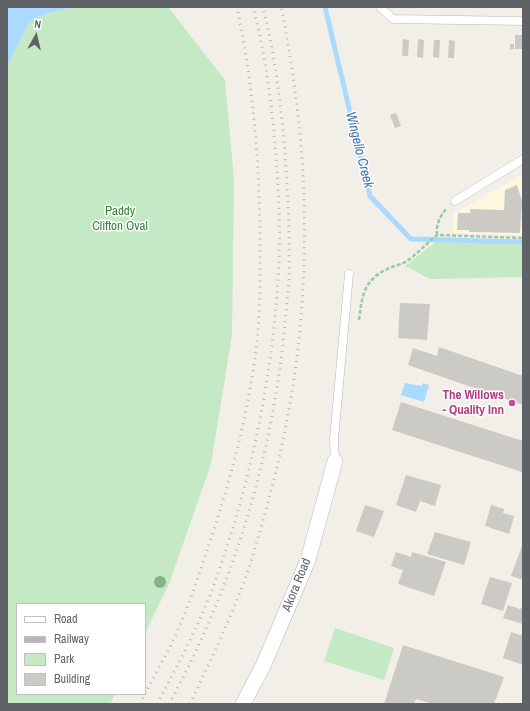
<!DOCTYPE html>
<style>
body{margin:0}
#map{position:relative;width:530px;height:711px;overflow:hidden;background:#f1efe8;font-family:"Archivo Narrow",sans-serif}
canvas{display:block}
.frame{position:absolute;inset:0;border:8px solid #5f6368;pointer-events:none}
.legend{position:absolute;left:16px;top:603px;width:130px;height:92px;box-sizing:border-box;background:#fff;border:1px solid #bfc1c3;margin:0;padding:5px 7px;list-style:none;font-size:12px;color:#5f6368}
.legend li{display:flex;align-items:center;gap:8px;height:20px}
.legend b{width:20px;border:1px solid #bfc1c3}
.north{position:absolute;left:16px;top:16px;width:40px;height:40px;-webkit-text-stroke:3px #fff;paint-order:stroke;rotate:8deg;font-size:11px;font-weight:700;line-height:16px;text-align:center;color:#5f6368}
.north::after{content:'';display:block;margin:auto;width:14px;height:18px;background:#5f6368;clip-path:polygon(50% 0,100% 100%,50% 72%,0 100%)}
</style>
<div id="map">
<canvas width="530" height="711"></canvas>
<div class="frame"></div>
<ul class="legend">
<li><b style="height:5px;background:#fff"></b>Road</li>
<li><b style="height:5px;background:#b6b7b8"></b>Railway</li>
<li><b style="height:11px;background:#c5e8c5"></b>Park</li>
<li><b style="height:11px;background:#cccac5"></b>Building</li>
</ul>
<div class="north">N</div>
</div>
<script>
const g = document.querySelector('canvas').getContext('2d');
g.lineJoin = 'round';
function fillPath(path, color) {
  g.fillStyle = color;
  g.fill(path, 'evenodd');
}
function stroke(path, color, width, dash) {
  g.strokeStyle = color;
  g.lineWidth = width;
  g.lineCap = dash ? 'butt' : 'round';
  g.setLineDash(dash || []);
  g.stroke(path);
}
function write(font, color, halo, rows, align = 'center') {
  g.font = font + ' "Archivo Narrow",sans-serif';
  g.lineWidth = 3;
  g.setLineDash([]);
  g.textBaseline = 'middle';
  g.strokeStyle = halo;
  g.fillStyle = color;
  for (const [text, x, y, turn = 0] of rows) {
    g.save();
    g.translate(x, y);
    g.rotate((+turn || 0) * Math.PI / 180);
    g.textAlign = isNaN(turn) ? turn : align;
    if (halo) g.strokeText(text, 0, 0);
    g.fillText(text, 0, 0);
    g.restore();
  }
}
fillPath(new Path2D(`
 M523,174V235L454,233L453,214Z`), '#fef7e0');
fillPath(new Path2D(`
 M74,7H168L225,80L234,180L232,335L211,464L169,584L145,633V604H17V694H115L110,704H7V68C13,55 23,29 32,20C38,15 66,9 74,7Z
 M438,240L523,242V277L430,279L405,266Z
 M335,628L394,648L384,680L324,661Z`), '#c5e8c5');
fillPath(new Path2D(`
 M7,7H74C66,9 38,15 32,20C23,29 13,56 7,68Z
 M405,383L422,386L423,383L429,385L424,402L401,395Z`), '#aadaff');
stroke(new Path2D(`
 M325,7L370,196L411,239L523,242`), '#aadaff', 5);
fillPath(new Path2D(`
 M515,35H523V49H515Z
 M403,39L409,40L408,56H402Z
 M418,39L424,40L423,58L417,57Z
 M434,40H440L439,58L433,57Z
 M449,40L455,41L454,58H448Z
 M510,44H514V49L510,50Z
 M396,113L401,126L395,128L390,115Z
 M517,185L522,201L520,233L469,232V230H457L458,213H470V209L504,210L505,190Z
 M400,303L430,304L427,340L398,338Z
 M439,347L523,376V405L408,365L413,348L437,356Z
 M401,402L523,441V468L522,472L392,430Z
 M406,475L441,485L435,506L420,501L416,512L396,505Z
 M365,505L384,511L374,537L356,531Z
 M491,505L504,509L503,513L514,516L509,534L485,526Z
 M435,532L471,542L464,565L427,554Z
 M522,546L523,547V580L511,576Z
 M396,552L411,557L412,552L446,562L434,596L398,584L403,570L391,566Z
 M490,577L512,583L503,611L481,604Z
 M508,605L520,609L523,607V624L503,618Z
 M511,632L523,636V665L503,658Z
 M403,645L504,677L494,704H433L416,699L414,704H384Z`), '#cccac5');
const service = new Path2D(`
 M380,7L393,19L523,21
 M455,201L523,159
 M335,461L334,439L349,274`);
const minor = new Path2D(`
 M243,704L263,666L308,560L335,461`);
stroke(service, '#b5b8bc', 9);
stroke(minor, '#b5b8bc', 16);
stroke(new Path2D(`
 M437,235C436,224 440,216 447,208
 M359,320C362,297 363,281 387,269C393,266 401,265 407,261C417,254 427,243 437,235L523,238`), '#9cc7a9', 2.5, [4, 2]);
stroke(service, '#fff', 8);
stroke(minor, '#fff', 15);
stroke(new Path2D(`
 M145,694C153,678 162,662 170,647C186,614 198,578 209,544C229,485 245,426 254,365C260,327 260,289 260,251C260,168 254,89 237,7
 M140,704L145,694
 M157,704C177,667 197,629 212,590C249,489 271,387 278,280C281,239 279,198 276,157C272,107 266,56 253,7
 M169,704C233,587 273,456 285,323C286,309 288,294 289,280C290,238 288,195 285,153C281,104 275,55 263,7
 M190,704C209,664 228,624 244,582C253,557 260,532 267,506C308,359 315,208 290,57C287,40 285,23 281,7`), '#b6b7b8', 3, [1, 5]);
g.fillStyle = '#89b387';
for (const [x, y] of [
 [160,582]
]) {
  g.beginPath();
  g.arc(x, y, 6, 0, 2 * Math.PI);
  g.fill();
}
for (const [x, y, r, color] of [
 [512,403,4,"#d1479c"]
]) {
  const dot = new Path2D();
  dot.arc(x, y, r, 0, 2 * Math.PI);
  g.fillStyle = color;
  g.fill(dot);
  stroke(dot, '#fff', 1.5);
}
write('13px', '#348238', '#fff', [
 ["Paddy",120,212],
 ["Clifton Oval",120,227]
]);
write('bold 13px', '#b23c85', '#fff', [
 ["The Willows",504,396],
 ["- Quality Inn",504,411]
], 'right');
write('13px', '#5f6368', '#fff', [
 ["Akora Road",297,585,-68]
]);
write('italic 14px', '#4174aa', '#fff', [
 ["Wingello Creek",359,150,76]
]);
</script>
